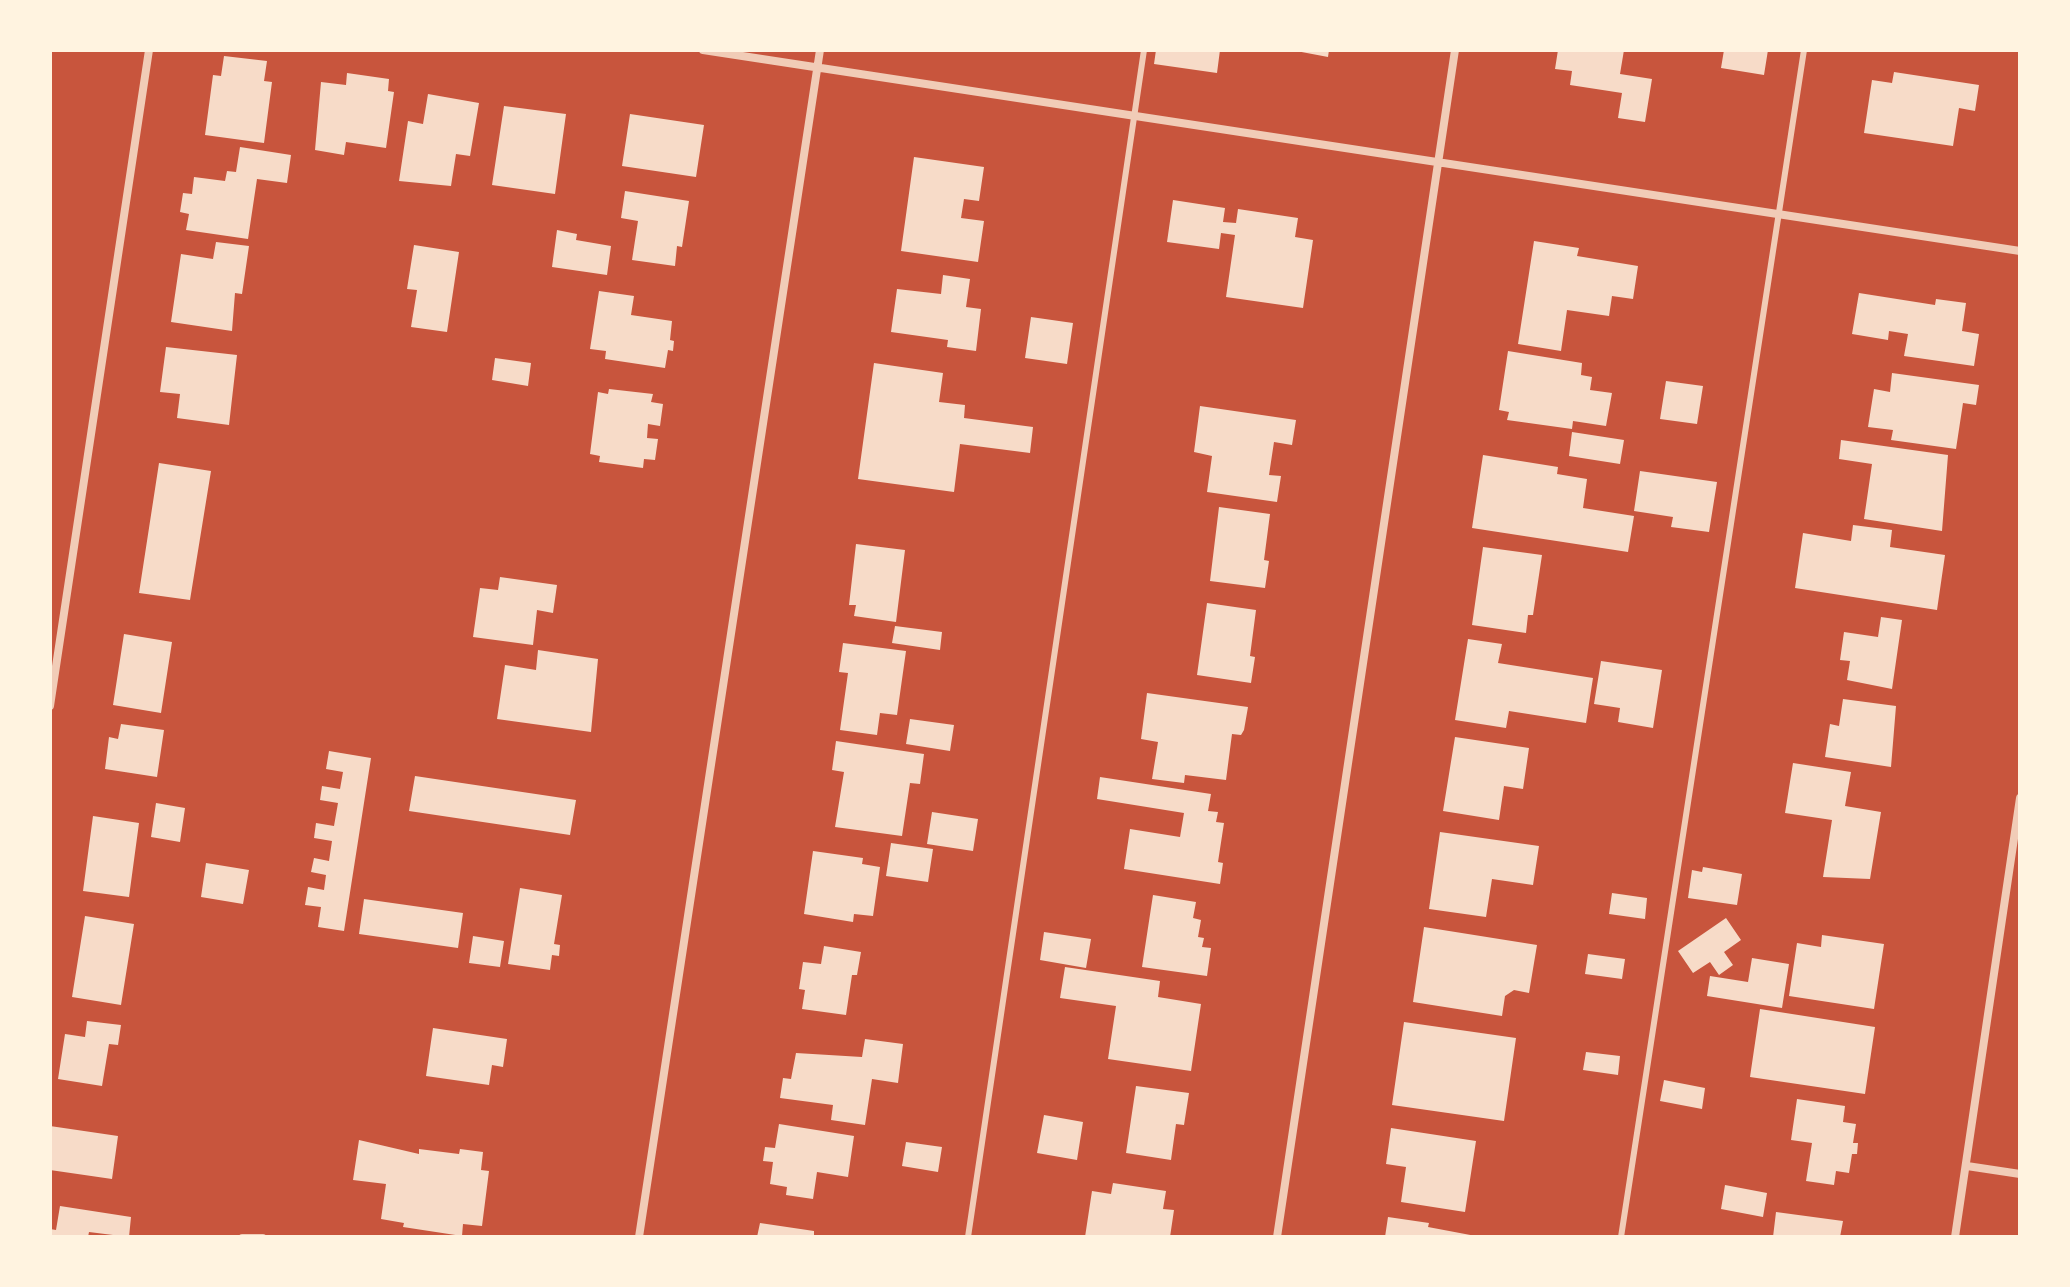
<!DOCTYPE html>
<style>
body{margin:0}
#map{position:relative;width:2070px;height:1287px;overflow:hidden;background:#c8553d;font-family:Helvetica,sans-serif}
canvas{display:block}
.frame{position:absolute;inset:0;border:52px solid #fff3e0;pointer-events:none}
</style>
<div id="map">
<canvas width="2070" height="1287"></canvas>
<div class="frame"></div>
</div>
<script>
const g = document.querySelector('canvas').getContext('2d');
g.lineJoin = 'round';
function fillPath(path, color) {
  g.fillStyle = color;
  g.fill(path, 'evenodd');
}
function stroke(path, color, width, dash) {
  g.strokeStyle = color;
  g.lineWidth = width;
  g.lineCap = dash ? 'butt' : 'round';
  g.setLineDash(dash || []);
  g.stroke(path);
}
fillPath(new Path2D(`
 M1156,50H1220L1217,73L1154,64Z
 M1291,50H1329L1328,57Z
 M1558,50H1624L1620,74L1652,79L1645,122L1618,118L1622,93L1570,85L1572,71L1555,69Z
 M1724,50H1768L1764,75L1721,68Z
 M224,56L267,61L264,81L272,82L264,143L205,135L213,75L221,76Z
 M1894,72L1979,85L1975,111L1959,108L1953,146L1864,133L1872,80L1892,83Z
 M347,73L389,79L388,91L394,92L386,148L346,142L344,155L315,150L321,82L346,85Z
 M428,94L479,103L470,156L456,154L451,186L399,181L408,121L423,124Z
 M504,106L566,114L555,194L492,185Z
 M630,114L704,125L696,177L622,166Z
 M240,147L291,155L287,183L257,179L248,239L186,230L189,214L180,212L183,193L192,194L194,177L225,181L227,171L236,172Z
 M914,157L984,167L979,201L964,199L961,218L984,221L978,262L901,251Z
 M625,191L689,201L682,247L677,246L675,266L632,260L638,221L621,218Z
 M1173,200L1225,208L1223,222L1236,223L1238,209L1298,218L1295,237L1313,240L1303,308L1226,297L1235,235L1221,233L1219,249L1167,242Z
 M557,230L577,234L576,240L611,246L607,275L552,267Z
 M1534,241L1579,248L1577,256L1638,266L1633,299L1612,296L1609,316L1567,310L1561,351L1518,344Z
 M216,242L249,246L242,294L235,293L232,331L171,322L181,254L213,259Z
 M414,245L459,252L447,332L411,327L417,290L407,289Z
 M943,275L970,279L966,307L981,309L976,351L947,347L948,340L891,332L897,289L941,294Z
 M599,291L634,296L631,315L672,321L670,340L674,341L673,351L668,350L665,368L605,359L606,351L590,349Z
 M1859,293L1935,305L1936,299L1966,303L1962,331L1979,334L1974,366L1904,356L1908,334L1889,331L1888,340L1852,334Z
 M1031,317L1073,323L1067,364L1025,358Z
 M166,347L237,355L229,425L177,418L180,394L160,392Z
 M1508,351L1582,363L1581,375L1592,377L1590,390L1612,393L1606,426L1573,421L1572,429L1507,420L1509,412L1499,410Z
 M495,358L531,363L528,386L492,380Z
 M874,363L943,373L939,402L965,405L964,418L1033,427L1030,453L960,444L954,492L858,479Z
 M1892,373L1979,385L1976,405L1963,403L1956,449L1891,440L1893,430L1868,427L1874,389L1890,392Z
 M1666,381L1703,386L1697,424L1660,419Z
 M609,389L653,394L651,402L663,404L660,426L648,424L647,438L658,439L655,460L644,459L643,468L599,462L600,456L590,454L598,392L608,394Z
 M1200,406L1296,420L1292,445L1274,442L1269,475L1281,476L1277,502L1207,492L1212,456L1194,452Z
 M1572,432L1624,440L1620,464L1569,456Z
 M1841,440L1948,455L1942,531L1864,519L1872,464L1839,459Z
 M1483,455L1558,467L1557,474L1587,479L1583,508L1634,516L1628,552L1472,528Z
 M159,463L211,471L190,600L139,593Z
 M1640,471L1717,482L1709,532L1671,527L1673,517L1634,511Z
 M1219,507L1270,514L1264,560L1269,561L1265,588L1210,581Z
 M1853,525L1892,530L1890,547L1945,555L1937,610L1795,588L1803,533L1851,541Z
 M856,544L905,550L896,622L854,616L856,605H849Z
 M1483,547L1542,555L1533,615H1528L1526,633L1472,625Z
 M500,577L557,585L553,613L537,610L533,645L473,637L480,588L498,590Z
 M1207,603L1256,610L1250,656L1255,657L1251,683L1197,675Z
 M1881,617L1902,620L1892,689L1847,680L1850,661L1840,660L1844,632L1878,637Z
 M895,626L942,632L940,650L892,643Z
 M124,634L172,642L161,713L113,705Z
 M1468,639L1502,644L1498,663L1593,678L1586,723L1509,711L1506,728L1455,720Z
 M843,643L906,651L897,715L880,713L877,735L840,730L848,673L839,672Z
 M538,650L598,659L591,732L497,719L505,665L536,670Z
 M1601,661L1662,670L1653,728L1618,722L1620,708L1594,704Z
 M1147,693L1248,707L1244,730L1241,735L1232,734L1226,780L1185,775L1184,783L1152,779L1158,742L1141,739Z
 M1843,699L1896,706L1891,767L1825,757L1830,724L1839,726Z
 M910,719L954,725L950,751L906,744Z
 M121,724L164,730L157,777L105,769L109,737L118,739Z
 M1455,737L1529,748L1523,789L1504,786L1499,820L1443,811Z
 M836,741L924,754L920,784L910,783L902,836L835,827L844,772L832,770Z
 M329,751L371,758L344,931L318,927L321,907L305,905L308,887L324,890L326,875L311,872L314,858L329,861L332,841L314,838L316,823L334,826L338,803L320,800L322,786L340,789L343,772L326,769Z
 M1793,763L1851,772L1845,806L1881,812L1870,879L1823,877L1832,820L1785,813Z
 M415,776L576,800L570,835L409,811Z
 M1100,777L1211,794L1208,811L1218,812L1216,822L1224,823L1218,862L1223,863L1220,884L1124,869L1130,829L1180,837L1184,813L1097,799Z
 M156,803L185,808L180,842L151,837Z
 M932,812L978,819L973,851L927,844Z
 M93,816L139,823L129,897L83,891Z
 M1440,832L1539,846L1533,885L1492,879L1486,917L1429,909Z
 M891,843L933,849L928,882L886,876Z
 M813,851L863,858L862,864L880,867L873,916L854,914L853,922L804,914Z
 M206,863L249,870L243,904L201,897Z
 M1703,867L1742,874L1737,905L1688,898L1692,870L1702,872Z
 M520,888L562,895L554,944L560,945L559,956L552,955L550,970L508,964Z
 M1612,893L1647,898L1645,919L1609,914Z
 M1153,895L1196,902L1193,918L1201,920L1198,937L1204,938L1202,947L1211,948L1207,976L1142,967Z
 M364,899L463,913L458,948L359,934Z
 M85,916L134,924L121,1005L72,997Z
 M1726,918L1741,940L1724,952L1733,965L1719,975L1710,962L1693,973L1678,951Z
 M1424,927L1537,945L1529,993L1514,990L1505,996L1502,1016L1413,1002Z
 M1044,932L1091,939L1086,968L1040,960Z
 M1822,935L1884,944L1874,1009L1789,996L1797,943L1821,947Z
 M473,936L504,941L500,967L469,963Z
 M824,946L861,952L857,975H852L846,1015L802,1009L805,990L799,989L803,962L821,964Z
 M1588,954L1625,959L1622,979L1585,974Z
 M1752,958L1789,964L1782,1008L1707,996L1710,976L1748,982Z
 M1065,967L1160,981L1158,997L1201,1004L1191,1071L1108,1059L1116,1006L1060,998Z
 M1760,1009L1875,1027L1865,1094L1750,1077Z
 M87,1021L121,1025L118,1045L109,1044L102,1086L58,1079L65,1034L85,1037Z
 M1404,1022L1516,1038L1504,1121L1392,1105Z
 M433,1028L507,1039L503,1067L492,1065L489,1085L426,1076Z
 M865,1039L903,1044L898,1083L872,1079L865,1125L831,1120L833,1105L780,1098L783,1078L791,1079L796,1053L862,1057Z
 M1586,1052L1620,1056L1618,1075L1583,1070Z
 M1664,1080L1705,1088L1702,1109L1660,1101Z
 M1136,1086L1189,1093L1184,1125L1176,1124L1171,1160L1126,1153Z
 M1797,1099L1845,1106L1843,1122L1856,1124L1853,1143H1858L1857,1154H1852L1849,1173L1836,1171L1834,1185L1806,1181L1812,1143L1791,1140Z
 M1044,1115L1083,1122L1077,1160L1037,1153Z
 M779,1124L854,1136L848,1177L817,1172L813,1199L786,1195L787,1187L770,1184L773,1162L763,1161L765,1147L775,1148Z
 M50,1126L118,1136L112,1179L50,1170Z
 M1391,1128L1476,1141L1465,1212L1401,1202L1406,1167L1386,1164Z
 M359,1140L419,1154V1149L459,1154L460,1149L483,1152L481,1170L489,1171L482,1226L463,1224L462,1236L403,1227L404,1223L381,1219L386,1184L353,1180Z
 M906,1142L942,1147L938,1172L902,1166Z
 M1113,1183L1166,1191L1163,1209L1174,1210L1170,1237H1085L1092,1191L1111,1194Z
 M1725,1185L1767,1193L1763,1217L1721,1209Z
 M60,1206L131,1217L129,1237L89,1232L88,1237H50V1229L56,1230Z
 M1776,1212L1843,1221L1840,1237H1773Z
 M1388,1217L1429,1223L1428,1227L1481,1237H1385Z
 M760,1223L814,1231V1237H757Z`), '#f7dbc8');
stroke(new Path2D(`
 M242,1237H263
 M968,1237L1144,50
 M1621,1237L1804,50`), '#f1ccb7', 6);
stroke(new Path2D(`
 M703,50L2020,251
 M50,706L149,50
 M1967,1166L2020,1174
 M639,1237L820,50
 M1277,1237L1455,50
 M1955,1237L2020,798`), '#f1ccb7', 8);
</script>
